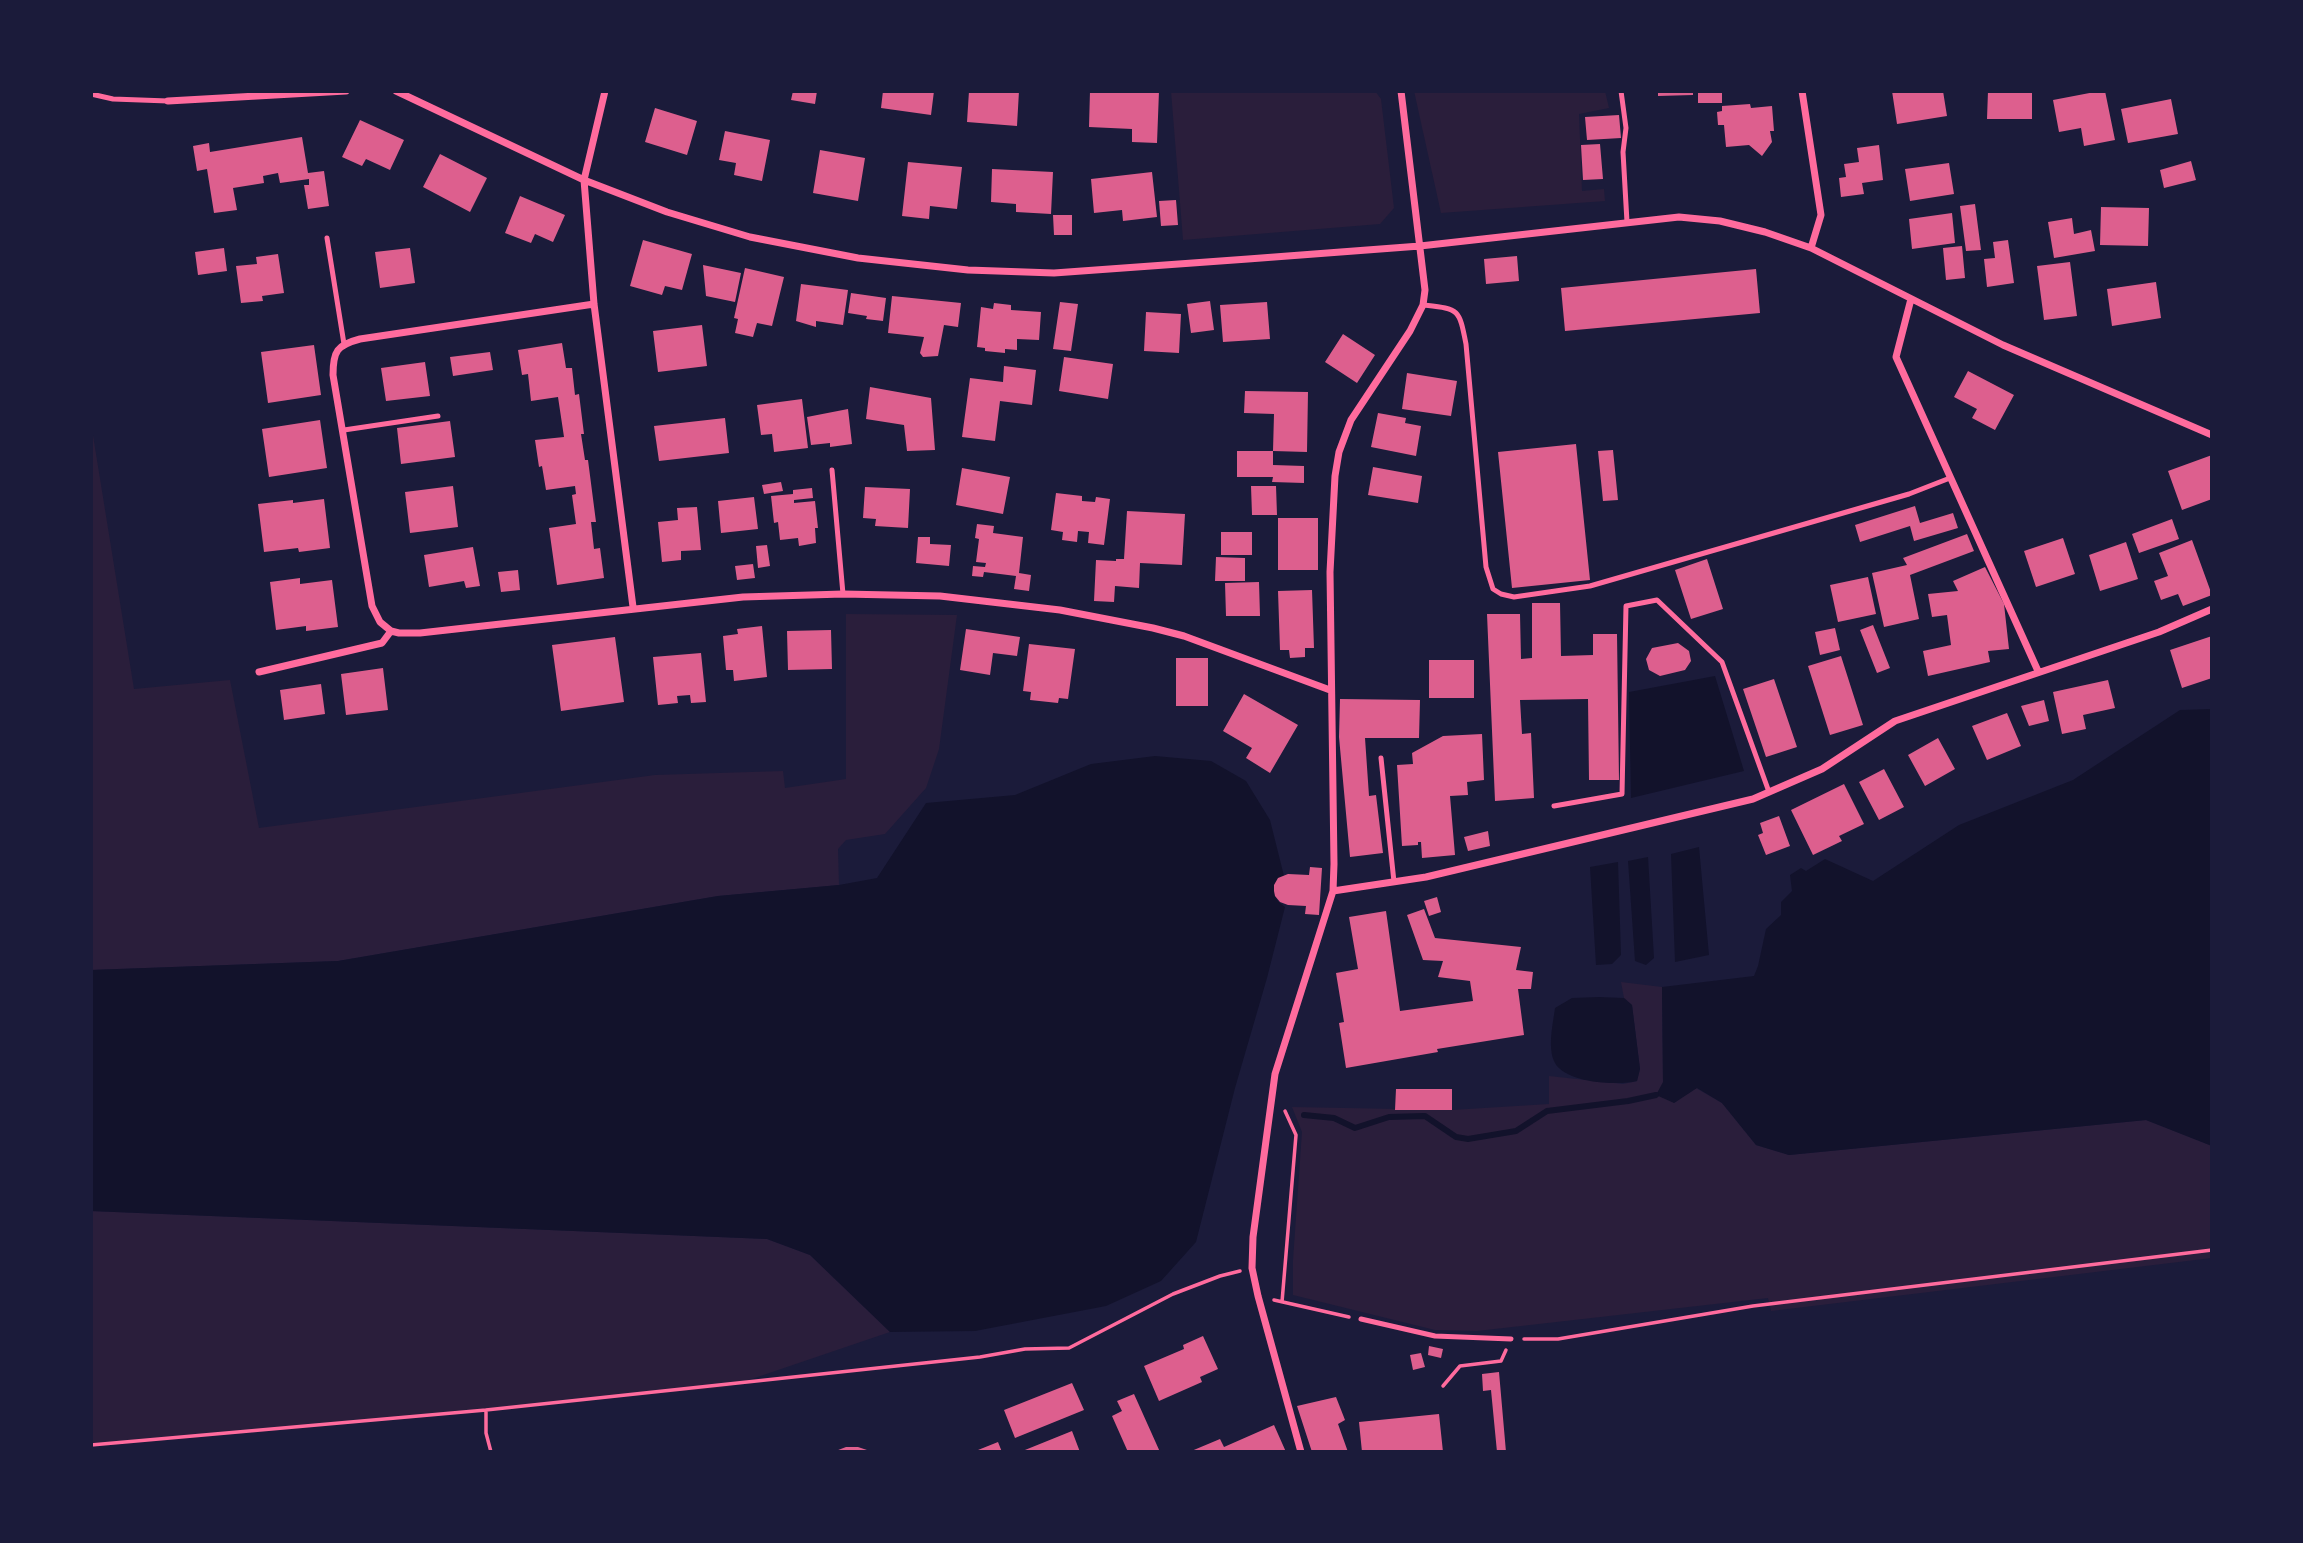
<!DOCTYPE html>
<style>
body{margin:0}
#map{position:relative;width:2303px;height:1543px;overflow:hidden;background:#1b1b3a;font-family:"Fira Sans Condensed",sans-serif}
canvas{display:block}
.frame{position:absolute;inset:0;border:93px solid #1b1b3a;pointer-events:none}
</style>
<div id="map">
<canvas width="2303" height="1543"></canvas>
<div class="frame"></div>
</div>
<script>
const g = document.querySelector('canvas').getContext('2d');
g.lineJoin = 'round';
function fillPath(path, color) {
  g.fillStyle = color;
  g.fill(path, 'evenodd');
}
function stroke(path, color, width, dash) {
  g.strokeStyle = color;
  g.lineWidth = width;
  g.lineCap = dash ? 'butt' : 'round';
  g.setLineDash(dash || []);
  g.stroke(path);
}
fillPath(new Path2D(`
 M1171,91H1375L1381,99L1394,208L1380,224L1183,240Z
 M1414,91H1605L1609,108L1579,114L1582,191L1604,189L1605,201L1441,213Z
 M91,423L134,689L230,680L259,828L655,775L783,771L785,788L846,779V614L957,615L939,749L926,788L885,834L846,840L838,849L839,885L718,896L338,961L91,970Z
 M1621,982L1662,987L1663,1082L1674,1103L1696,1088L1722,1103L1756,1145L1789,1155L2146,1120L2212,1146V1258L1771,1311L1768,1298L1477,1331L1435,1330L1293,1295V1260L1302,1132L1292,1107L1452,1110L1549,1104V1076L1623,1084L1637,1081L1640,1069L1632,1005L1624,998Z
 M91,1211L767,1239L810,1255L890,1332L728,1387L91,1446Z`), '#2a1e3b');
fillPath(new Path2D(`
 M1715,676L1744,771L1631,798L1629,692Z
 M2212,709V1146L2146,1120L1789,1155L1756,1145L1722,1103L1697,1088L1674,1103L1656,1095L1663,1082L1662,987L1754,976L1758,966L1766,929L1781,915V902L1792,891L1790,875L1801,868L1806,871L1825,859L1873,881L1959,825L2073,780L2180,710Z
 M1155,756L1211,761L1246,781L1270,820L1284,876L1276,881C1273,894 1274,899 1285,907L1267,978L1235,1088L1196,1242L1161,1281L1106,1306L975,1331L890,1332L810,1255L767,1239L91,1211V970L338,961L718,896L839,885L877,878L926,803L1015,795L1091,764Z
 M1699,847L1709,955L1675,962L1671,854Z
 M1648,857L1654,958L1646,965L1635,961L1628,861Z
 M1618,862L1621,955L1612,964L1596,965L1590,867Z
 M1599,997L1624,998L1632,1005L1640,1069L1637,1081C1617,1086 1566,1083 1555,1063C1547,1048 1553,1024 1555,1008L1572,998Z`), '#12122b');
stroke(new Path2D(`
 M1304,1115L1334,1118L1355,1128L1389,1117L1425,1116L1456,1137L1468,1139L1516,1131L1547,1111L1628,1101L1656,1095`), '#12122b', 6);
fillPath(new Path2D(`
 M793,91H817L815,104L791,100Z
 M883,91H934L931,115L881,108Z
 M969,91H1019L1017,126L967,122Z
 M1090,91H1159L1157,143L1132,142V129L1089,127Z
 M1658,91H1693V95L1658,96Z
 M1698,91H1722V103H1698Z
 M1892,91H1943L1947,116L1897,124Z
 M1988,91H2032V119H1987Z
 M2100,91H2105L2115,140L2084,146L2081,128L2059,132L2053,100Z
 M2171,99L2178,134L2128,143L2121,109Z
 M1750,104L1751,108L1772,106L1774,131H1770L1772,142L1762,156L1749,145L1726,147L1724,125H1718L1717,112L1722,111V106Z
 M655,108L697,121L687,155L645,142Z
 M1619,115L1621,138L1587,140L1585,117Z
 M360,120L404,140L390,170L366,159L362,166L342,157Z
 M725,131L770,140L762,181L734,175L736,163L719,160Z
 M302,137L308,173L324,171L329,206L308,209L304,185H309V179L280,183L278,173L263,176L264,183L233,188L237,210L214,213L207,169L197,171L193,146L209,143L210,152Z
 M1600,144L1603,179L1583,180L1581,145Z
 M1879,145L1883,180L1862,183L1864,194L1841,197L1839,178L1846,177L1844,164L1859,162L1857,148Z
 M820,150L865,158L858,201L813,193Z
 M440,154L487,178L470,212L423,187Z
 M2191,161L2196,180L2164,188L2160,170Z
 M908,162L962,167L957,209L930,206L929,219L902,216Z
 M1949,163L1954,194L1910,201L1905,169Z
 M992,169L1053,172L1051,214L1016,212V204L991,202Z
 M1152,172L1157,217L1123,221L1122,210L1094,213L1091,179Z
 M520,196L565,215L553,242L535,234L531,243L505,233Z
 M1176,200L1178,225L1161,226L1159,201Z
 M1975,204L1981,250L1966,251L1960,206Z
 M2101,207L2149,208L2148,246L2100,245Z
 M1952,213L1955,243L1912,249L1909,219Z
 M1053,215H1072V235H1054Z
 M2072,218L2074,234L2091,230L2095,251L2054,258L2048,222Z
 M643,240L692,254L682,290L665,286L662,295L630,286Z
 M2008,240L2014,283L1987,287L1984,259L1995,258L1993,242Z
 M1962,246L1965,278L1946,280L1943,248Z
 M224,248L227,271L198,275L195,252Z
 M410,248L415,283L380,288L375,252Z
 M278,254L284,293L262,296L263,301L241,303L236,266L257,264L256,257Z
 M1517,256L1519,281L1486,284L1484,259Z
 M2070,262L2077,316L2044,320L2037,266Z
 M703,265L741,273L735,302L706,296Z
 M745,268L784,277L772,326L757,323L753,337L735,333L738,319L734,318Z
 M1756,269L1760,313L1565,331L1561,288Z
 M2156,282L2161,318L2112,326L2107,289Z
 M801,284L848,290L843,325L816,321V327L796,321Z
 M851,293L886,298L883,321L866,319L867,316L848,313Z
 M892,296L961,303L958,327L944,325L938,356L923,357L920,353L924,337L888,333Z
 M1210,301L1214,330L1191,333L1187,304Z
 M1060,302L1078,304L1071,351L1053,349Z
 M1267,302L1270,339L1223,342L1220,305Z
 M994,303L1011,305V310L1041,312L1039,340L1017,339V350L1005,349V353L985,351V348L977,347L981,307L993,309Z
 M1146,312L1181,314L1179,353L1144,351Z
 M702,325L707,366L658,372L653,331Z
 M1343,334L1375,355L1357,383L1325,362Z
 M562,343L566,368H572L575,395L579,394L584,434H581L585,460H588L596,522H591L594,549L600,548L604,578L557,585L549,528L576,524L572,495L576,494L575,486L546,490L542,466L539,467L535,440L564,437L558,397L531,401L528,374L522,375L518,350Z
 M314,345L321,395L268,403L261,352Z
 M490,352L493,370L453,376L450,357Z
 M1064,357L1113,364L1108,399L1059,391Z
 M425,362L430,396L386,401L381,368Z
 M1004,366L1036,370L1032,405L1000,401L995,441L962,437L970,378L1003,382Z
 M1968,371L2014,395L1995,430L1972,418L1977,409L1954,397Z
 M1407,373L1457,381L1451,416L1402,409Z
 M870,387L931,398L935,450L907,451L904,425L866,419Z
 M1245,391L1308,392L1307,452L1273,451L1274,414L1244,413Z
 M802,399L808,448L774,452L772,434L761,435L757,405Z
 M848,409L852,444L830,447V443L811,445L807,417Z
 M1378,413L1406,418L1405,423L1421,426L1416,456L1371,447Z
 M725,418L729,453L659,461L654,426Z
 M320,420L327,468L269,477L262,429Z
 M450,421L455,457L401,464L397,428Z
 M1576,444L1590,580L1512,588L1498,452Z
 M1613,450L1618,500L1603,501L1598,451Z
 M1237,451H1273V465L1304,466V483L1272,482L1273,477H1237Z
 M2212,455V499L2182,510L2168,471Z
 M1373,467L1422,476L1418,503L1368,495Z
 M962,468L1010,477L1003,514L956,505Z
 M781,482L783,491L764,494L762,485Z
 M453,486L458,527L410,533L405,492Z
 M1251,486H1276L1277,515H1252Z
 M865,487L910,489L908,528L875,526L876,519L863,518Z
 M812,488L813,498L794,500V503L815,501L818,528H815L816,543L799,546L798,538L780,540L778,522L774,523L771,496L793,494V490Z
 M1056,493L1082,496V501L1095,502L1096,497L1110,499L1104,545L1088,543L1089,532L1078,531L1077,542L1062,540L1063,532L1051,530Z
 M754,497L758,529L721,533L718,501Z
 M324,499L330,548L299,552L298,548L264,552L258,504L293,500V503Z
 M1915,506L1920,523L1953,513L1958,528L1914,541L1910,526L1860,542L1855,525Z
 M697,507L701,550L681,551V560L662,562L658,522L678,520L677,508Z
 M1127,511L1185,514L1182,565L1140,563L1139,588L1115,586L1114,602L1094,601L1096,560L1116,561V559H1124Z
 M1278,518H1318V570H1278Z
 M2172,519L2179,539L2139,553L2132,534Z
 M977,524L994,526L993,533L1023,537L1019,573L1031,575L1029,591L1014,589L1016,576L984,572L983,577L972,576L973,566L985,567L986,563L976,562L979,539L975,538Z
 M1221,532H1252V555H1221Z
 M1967,534L1974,551L1910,575L1919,619L1884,627L1872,573L1907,565L1903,558Z
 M918,537H930V544L951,545L949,566L916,563Z
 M2063,538L2075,574L2036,587L2024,551Z
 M2192,540L2212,595L2183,606L2178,594L2161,600L2154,581L2168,576L2159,553Z
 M2126,542L2138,579L2100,591L2089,555Z
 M767,545L770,566L758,568L756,546Z
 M473,547L480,586L466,588L464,581L429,587L424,555Z
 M1216,557L1245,558V581H1215Z
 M1707,559L1723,609L1691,619L1675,570Z
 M753,564L755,578L737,580L735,566Z
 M1985,567L2004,604L2009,649L1988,651L1990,662L1928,676L1923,651L1951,645L1947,615L1932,617L1928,594L1958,591L1953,581Z
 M518,570L520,590L501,592L498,572Z
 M1868,577L1876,614L1838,622L1830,585Z
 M300,578V584L332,580L338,627L306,631V626L276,630L270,582Z
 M1259,582L1260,616H1226L1225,583Z
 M1312,590L1314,648H1305V657L1290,658L1289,650H1280L1278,591Z
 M1532,603H1560L1561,656L1593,655V634H1617L1619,780H1589L1588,699L1520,700L1522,734L1531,733L1534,798L1495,801L1487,614H1520L1521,659L1532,658Z
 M1873,625L1890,668L1877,673L1860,630Z
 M762,626L767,677L734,681L733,670H726L723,636L738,634L737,629Z
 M1835,628L1840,650L1820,655L1815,632Z
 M966,629L1020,637L1017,656L993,653L990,675L960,670Z
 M831,630L832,669L788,670L787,631Z
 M2212,636V678L2182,688L2170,650Z
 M615,637L624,702L561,711L552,645Z
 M1678,643L1689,651L1691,661L1685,670L1660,676L1649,670L1646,659L1652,648Z
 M1029,644L1075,649L1068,699L1059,698L1058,703L1030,700L1031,692L1023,691Z
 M701,653L706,702L691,703L690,695L677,696L678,703L658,705L653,657Z
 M1841,656L1863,725L1830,735L1808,666Z
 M1176,658H1208V706H1176Z
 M1429,660H1474V698H1429Z
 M383,668L388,710L346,715L341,674Z
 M1774,679L1797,747L1766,757L1743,689Z
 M2108,680L2115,708L2083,715L2086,729L2062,734L2053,692Z
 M321,684L325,714L284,720L280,690Z
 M1244,694L1298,725L1270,773L1246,758L1252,748L1223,731Z
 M1340,699L1420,700L1419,738H1365L1369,796L1376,795L1383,853L1350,857L1339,737Z
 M2044,700L2049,721L2029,726L2021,706Z
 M2007,713L2021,746L1987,760L1972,726Z
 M1482,734L1484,780L1467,782L1468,795L1450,796L1455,855L1422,858L1421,842H1418V845L1402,846L1397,765L1413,764L1412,753L1443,736Z
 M1938,738L1955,769L1925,786L1908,755Z
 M1884,769L1904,807L1879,820L1859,782Z
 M1844,784L1864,824L1839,836L1842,841L1813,855L1791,810Z
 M1779,816L1790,846L1766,855L1758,835L1763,833L1760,823Z
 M1488,831L1490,846L1468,851L1464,837Z
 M1310,867L1322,868L1319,915L1305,914L1306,906L1288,905L1280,902L1275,896L1274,891V885L1278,878L1288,874L1309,875Z
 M1437,897L1441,912L1429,916L1424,901Z
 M1424,909L1435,938L1521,947L1516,970L1533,972L1531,989H1518L1524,1035L1437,1049L1438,1052L1346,1068L1339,1023L1344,1022L1336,973L1358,969L1349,917L1386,911L1400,1011L1473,1001L1470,981L1438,977L1443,961L1423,960L1407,915Z
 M1396,1089H1452V1110H1395Z
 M1203,1336L1218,1369L1200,1377L1202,1382L1159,1401L1144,1366L1184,1349L1183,1345Z
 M1429,1346L1443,1349L1441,1358L1428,1355Z
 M1421,1353L1425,1367L1413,1370L1410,1355Z
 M1499,1372L1506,1452H1497L1491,1390L1483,1391L1482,1374Z
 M1072,1383L1084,1410L1015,1438L1004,1410Z
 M1134,1394L1160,1452H1128L1112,1416L1122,1411L1117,1401Z
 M1336,1397L1345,1420L1338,1424L1348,1452H1312L1297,1406Z
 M1439,1414L1443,1452H1362L1359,1422Z
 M1274,1425L1286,1452H1189L1220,1439L1224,1447Z
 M1072,1431L1080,1452H1020Z
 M998,1442L1002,1452H973Z
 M846,1447H858L873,1452H833Z`), '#dd5f8e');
stroke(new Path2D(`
 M1274,1300L1349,1317
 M1282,1302L1296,1135L1285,1111
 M1524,1339H1558L1753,1306L2212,1250
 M1443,1386L1460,1366L1501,1361L1506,1350
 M91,1445L486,1410
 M491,1452L486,1433V1410L980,1357L1025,1349L1069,1348L1173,1294L1220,1276L1240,1271`), '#ff6b9d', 3.5);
stroke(new Path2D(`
 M1621,91L1626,128L1623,152L1627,222
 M91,94L113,99L168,101
 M327,238L344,344
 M1423,305C1459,309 1459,308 1466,344L1486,567L1493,589L1501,594L1514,597L1590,586L1909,494L1950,478
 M344,430L438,416
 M832,470L843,594
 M1381,758L1394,882
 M1554,806L1622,794L1626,606L1657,600L1722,662L1769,792
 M1361,1319L1435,1336L1511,1339`), '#ff6b9d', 5);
stroke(new Path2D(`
 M396,91L584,180L667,212L750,237L858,258L968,270L1054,273L1248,259L1420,246L1679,217L1720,221L1765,232L1811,248L2003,345L2212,435
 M605,91L584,180L594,304L633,607
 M1802,91L1821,215L1811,248
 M168,101L346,91
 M1911,299L1896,357L2038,671
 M391,631L380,622L372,606L333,375C333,351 337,345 360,339L594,304
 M259,672L382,643L391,631L399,633H420L743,597L843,594L940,596L1060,610L1153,628L1184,636L1330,690
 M1333,891L1426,877L1753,799L1822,769L1895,721L2159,632L2212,609
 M1301,1452L1258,1296L1252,1268L1253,1237L1275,1074L1333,891L1334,864L1330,572L1335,476L1339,452L1351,420L1410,331L1423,305L1425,290L1401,91`), '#ff6b9d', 7);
</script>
